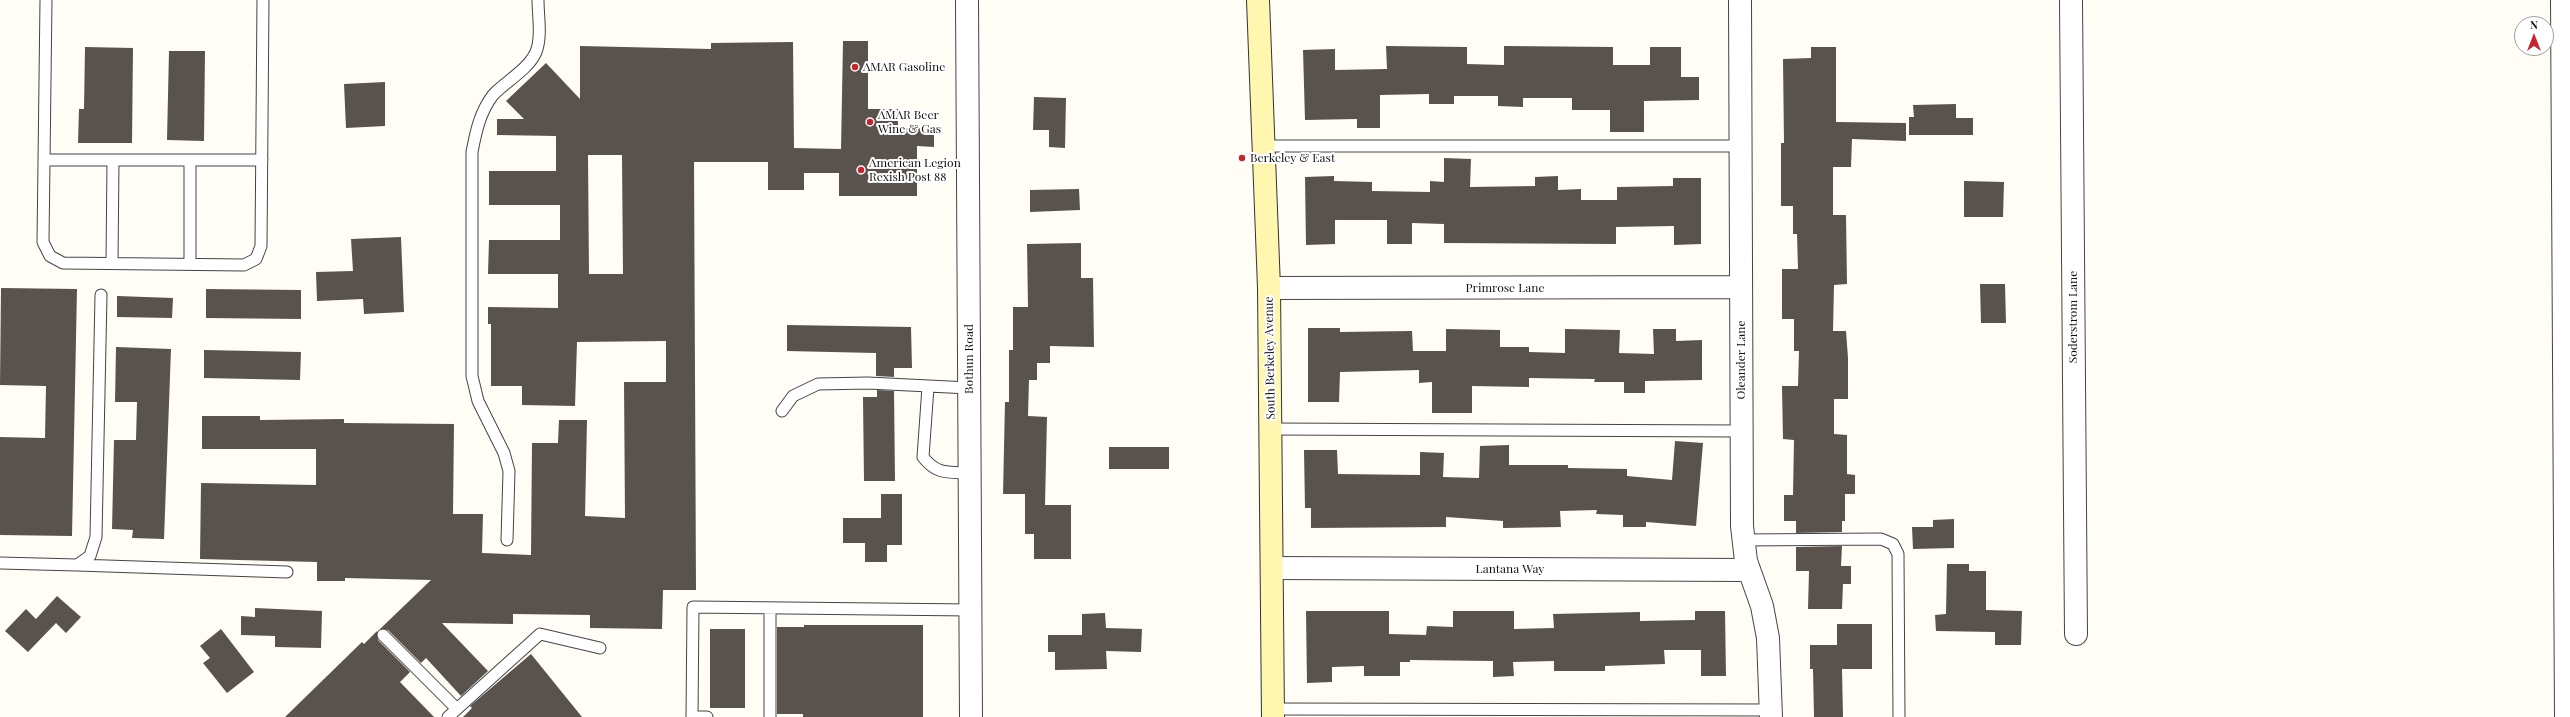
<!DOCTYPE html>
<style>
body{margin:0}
#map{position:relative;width:2570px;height:717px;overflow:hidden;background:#fffdf5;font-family:"Playfair Display",serif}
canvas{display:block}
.north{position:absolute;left:2514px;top:16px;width:40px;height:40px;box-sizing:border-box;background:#fff;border:1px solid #a0a0a0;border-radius:50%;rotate:0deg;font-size:11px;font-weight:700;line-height:16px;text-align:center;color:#111}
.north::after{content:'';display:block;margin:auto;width:14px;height:18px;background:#c4262e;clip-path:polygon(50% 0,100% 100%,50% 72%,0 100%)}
</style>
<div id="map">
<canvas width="2570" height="717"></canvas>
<div class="north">N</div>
</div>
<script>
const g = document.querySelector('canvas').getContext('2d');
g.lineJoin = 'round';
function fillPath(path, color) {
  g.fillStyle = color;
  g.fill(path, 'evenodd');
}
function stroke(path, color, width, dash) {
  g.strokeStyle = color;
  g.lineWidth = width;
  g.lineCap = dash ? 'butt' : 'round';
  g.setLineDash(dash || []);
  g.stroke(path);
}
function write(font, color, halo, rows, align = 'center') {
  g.font = font + ' "Playfair Display",serif';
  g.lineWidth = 4;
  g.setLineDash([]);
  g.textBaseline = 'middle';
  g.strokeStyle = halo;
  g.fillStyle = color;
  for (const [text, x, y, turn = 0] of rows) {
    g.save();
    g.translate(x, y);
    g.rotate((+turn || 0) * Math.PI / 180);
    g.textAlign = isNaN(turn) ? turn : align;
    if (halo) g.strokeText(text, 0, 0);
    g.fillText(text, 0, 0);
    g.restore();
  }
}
fillPath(new Path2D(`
 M843,41H868V109H898V128H934V147L917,146V196H839V173H804V190H768V162H694L696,590H663L662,629L590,628V615L513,614V624L442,623L488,671L461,696L426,658L421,663L388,630L380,629L431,580L345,578V581H317V562L200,559L201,483L316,485V449H202V416H260V420L344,419V423L454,424L453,514H483L482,553L531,555L532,443H558L559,420H587L585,516L625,518L624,382H666V341L577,342L575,406L522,405V386H491V324H488V307L558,308V274H488L489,240H560V205H489V171H556V136L497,135V119H524L506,101L546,63L580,99V46L711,49V43L793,42L794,148L841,149ZM588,155H622L623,274H589Z
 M1386,46L1467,47V64L1504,65V46L1613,47V65H1650V47H1681V77H1699V100L1644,101V132H1610V110H1572V98H1523V107L1498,106V96H1454V104H1429V94L1380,95V128H1357V119L1305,120L1303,50L1335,49V70L1387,69Z
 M85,47L133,48L132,143H78L79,109H84Z
 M1811,47H1836V122L1906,123V141L1852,139L1851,167H1833V215H1846L1847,284L1834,285L1833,331H1846L1848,358V399H1834V434L1847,435V474L1855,475V494H1845V521H1842V532L1796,533V521H1784V495H1793L1794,440L1783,439L1782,386H1798L1799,351H1794V319H1782V269H1798L1797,234H1793V206H1781V143H1784L1783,59L1811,58Z
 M169,51H205L204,141L167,140Z
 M385,82V126L346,128L344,84Z
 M1034,97L1066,98L1065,148L1049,147V130H1033Z
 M1956,104V118H1973V135H1909V117H1914L1913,105Z
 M1444,158L1471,159L1470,187L1535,186V177L1558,176V190L1581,189V200H1617V187L1673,186V178H1701V244L1674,245V226L1616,227V244L1444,243V224L1412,223V244H1387V220H1335V244L1306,245L1305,177L1334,176V181L1372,182V191L1430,192V181L1444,182Z
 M1964,181L2004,182L2003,217H1964Z
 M1079,189L1080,210L1030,212V190Z
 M401,237L404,312L364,314L363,299L317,301L316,272L353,271L351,239Z
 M1081,243V278H1093L1094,347L1050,346V363H1037V380H1029L1028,416L1047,417L1045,505H1071V559H1034V534H1025V494H1003L1005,402H1009V350H1013V307H1028L1027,244Z
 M1980,284H2005L2006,323H1981Z
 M1,288L77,289L72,536L0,535V437L45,438L46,386L0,385Z
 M206,289L301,290V319L206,318Z
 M117,296L173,298L172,318L117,317Z
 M787,325L911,327L912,368H894V377L876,376V353L787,351Z
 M1308,328H1340V332L1412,331L1413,351H1446V329L1500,330V347H1529V352L1565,353V329L1620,330L1619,353L1654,354L1653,329H1676V341L1702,340V380L1645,381V393H1624V382H1594L1595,379L1529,378V387L1472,386V413H1432V382L1419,383V370L1340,372L1339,402H1308Z
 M116,347L171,349L164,539L132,538L133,530L112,529L114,440H136L137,402H115Z
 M204,350L301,352L300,380L204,378Z
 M877,390L894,391L895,481H864L863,397H877Z
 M1675,441L1703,443L1696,526L1646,522V527H1623V515L1596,514L1597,510L1560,511L1561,527L1503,528V521L1446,517V527L1311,528V508H1305L1304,450H1337L1338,474L1420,475V452L1444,453L1443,477L1479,478L1480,446L1509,445V465H1568V468L1627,469V476L1672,480Z
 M1109,447H1169V469H1109Z
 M881,494H902V545H887V562H865V543H843V518H881Z
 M1954,519V548L1913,549L1912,527H1933V520Z
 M1842,546L1841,566H1851V584H1843L1842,609H1808L1809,571H1796V547Z
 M1947,564H1969V571H1986V610L2022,611L2021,645H1995V632L1936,631L1935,615L1946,614Z
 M57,596L81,617L66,633L56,623L28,652L5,631L26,609L36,619Z
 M255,608L322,611L321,648L275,647V636L241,635V616L255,617Z
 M1306,611H1389V634L1426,635L1427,626L1453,627V611H1514V629L1554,628L1553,614L1640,612V621L1695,620V611H1725L1726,676H1701V650H1664L1665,664L1605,666V671H1554V661L1513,662L1514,676L1493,677V661L1410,660V662H1400V676H1364V666L1332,667V682L1307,683Z
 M1105,613L1106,628L1142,629L1141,652L1106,651L1107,669L1055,670V652H1048V635H1082V614Z
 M1837,624H1872V669H1842L1843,717H1814L1813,669H1810V645H1837Z
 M804,625H923V717H803V714H777V627H804Z
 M221,629L254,672L227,693L203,663L210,658L200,646Z
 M710,629H745V708H710Z
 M377,631L378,640L410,672L400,682L434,717H285L362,642L364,644Z
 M531,654L582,717H463L472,708L470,706Z`), '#5a524d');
const lane = new Path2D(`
 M46,0L43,242L50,256L63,263L244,265L256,259L261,246L263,0
 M1264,146H1740
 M44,160H262
 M190,160V264
 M112,263L113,160
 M928,387L923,457C937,475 948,472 969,473
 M782,411L793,396L818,384L868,383L969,388
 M1270,429L1741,431
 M507,540L509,471L504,453L478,401L472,376V152C476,131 480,112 493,95C506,81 528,70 536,52C542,37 538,16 538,0
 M1743,540L1881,539L1893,544L1898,554L1899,717
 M0,563L77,565L90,556L96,537L101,295
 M77,565L287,572
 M770,608V717
 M383,635L456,708
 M1273,709L1771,710
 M448,717L540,634L600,648
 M707,717H692L693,607L971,610`);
const street = new Path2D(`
 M967,0L971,717
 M1740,0L1742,526L1746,561L1762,606L1768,638L1771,717
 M2071,0L2076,634
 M2562,0L2566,717
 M1269,288L1741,287
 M1272,568L1749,570`);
const secondary = new Path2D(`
 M1258,0L1269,288L1273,717`);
stroke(lane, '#444', 13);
stroke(street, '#444', 24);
stroke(secondary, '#333', 24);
stroke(lane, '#fff', 11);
stroke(street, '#fff', 22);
stroke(secondary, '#fff6b0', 22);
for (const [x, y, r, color] of [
 [855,67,4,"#c4262e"],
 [870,122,4,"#c4262e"],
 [1242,158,4,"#c4262e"],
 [861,170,4,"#c4262e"]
]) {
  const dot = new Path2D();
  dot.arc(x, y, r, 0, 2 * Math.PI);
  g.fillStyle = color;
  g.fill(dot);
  stroke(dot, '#fff', 1.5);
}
write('12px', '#111', '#fff', [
 ["AMAR Gasoline",863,67],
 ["AMAR Beer",878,115],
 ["Wine & Gas",878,129],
 ["Berkeley & East",1250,158],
 ["American Legion",869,163],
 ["Rexish Post 88",869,177]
], 'left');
write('12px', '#111', '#fff', [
 ["Primrose Lane",1505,288],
 ["Soderstrom Lane",2073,317,-90],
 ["South Berkeley Avenue",1270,358,-91],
 ["Bothun Road",969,359,-90],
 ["Oleander Lane",1741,360,-90],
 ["Lantana Way",1510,569]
]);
</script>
